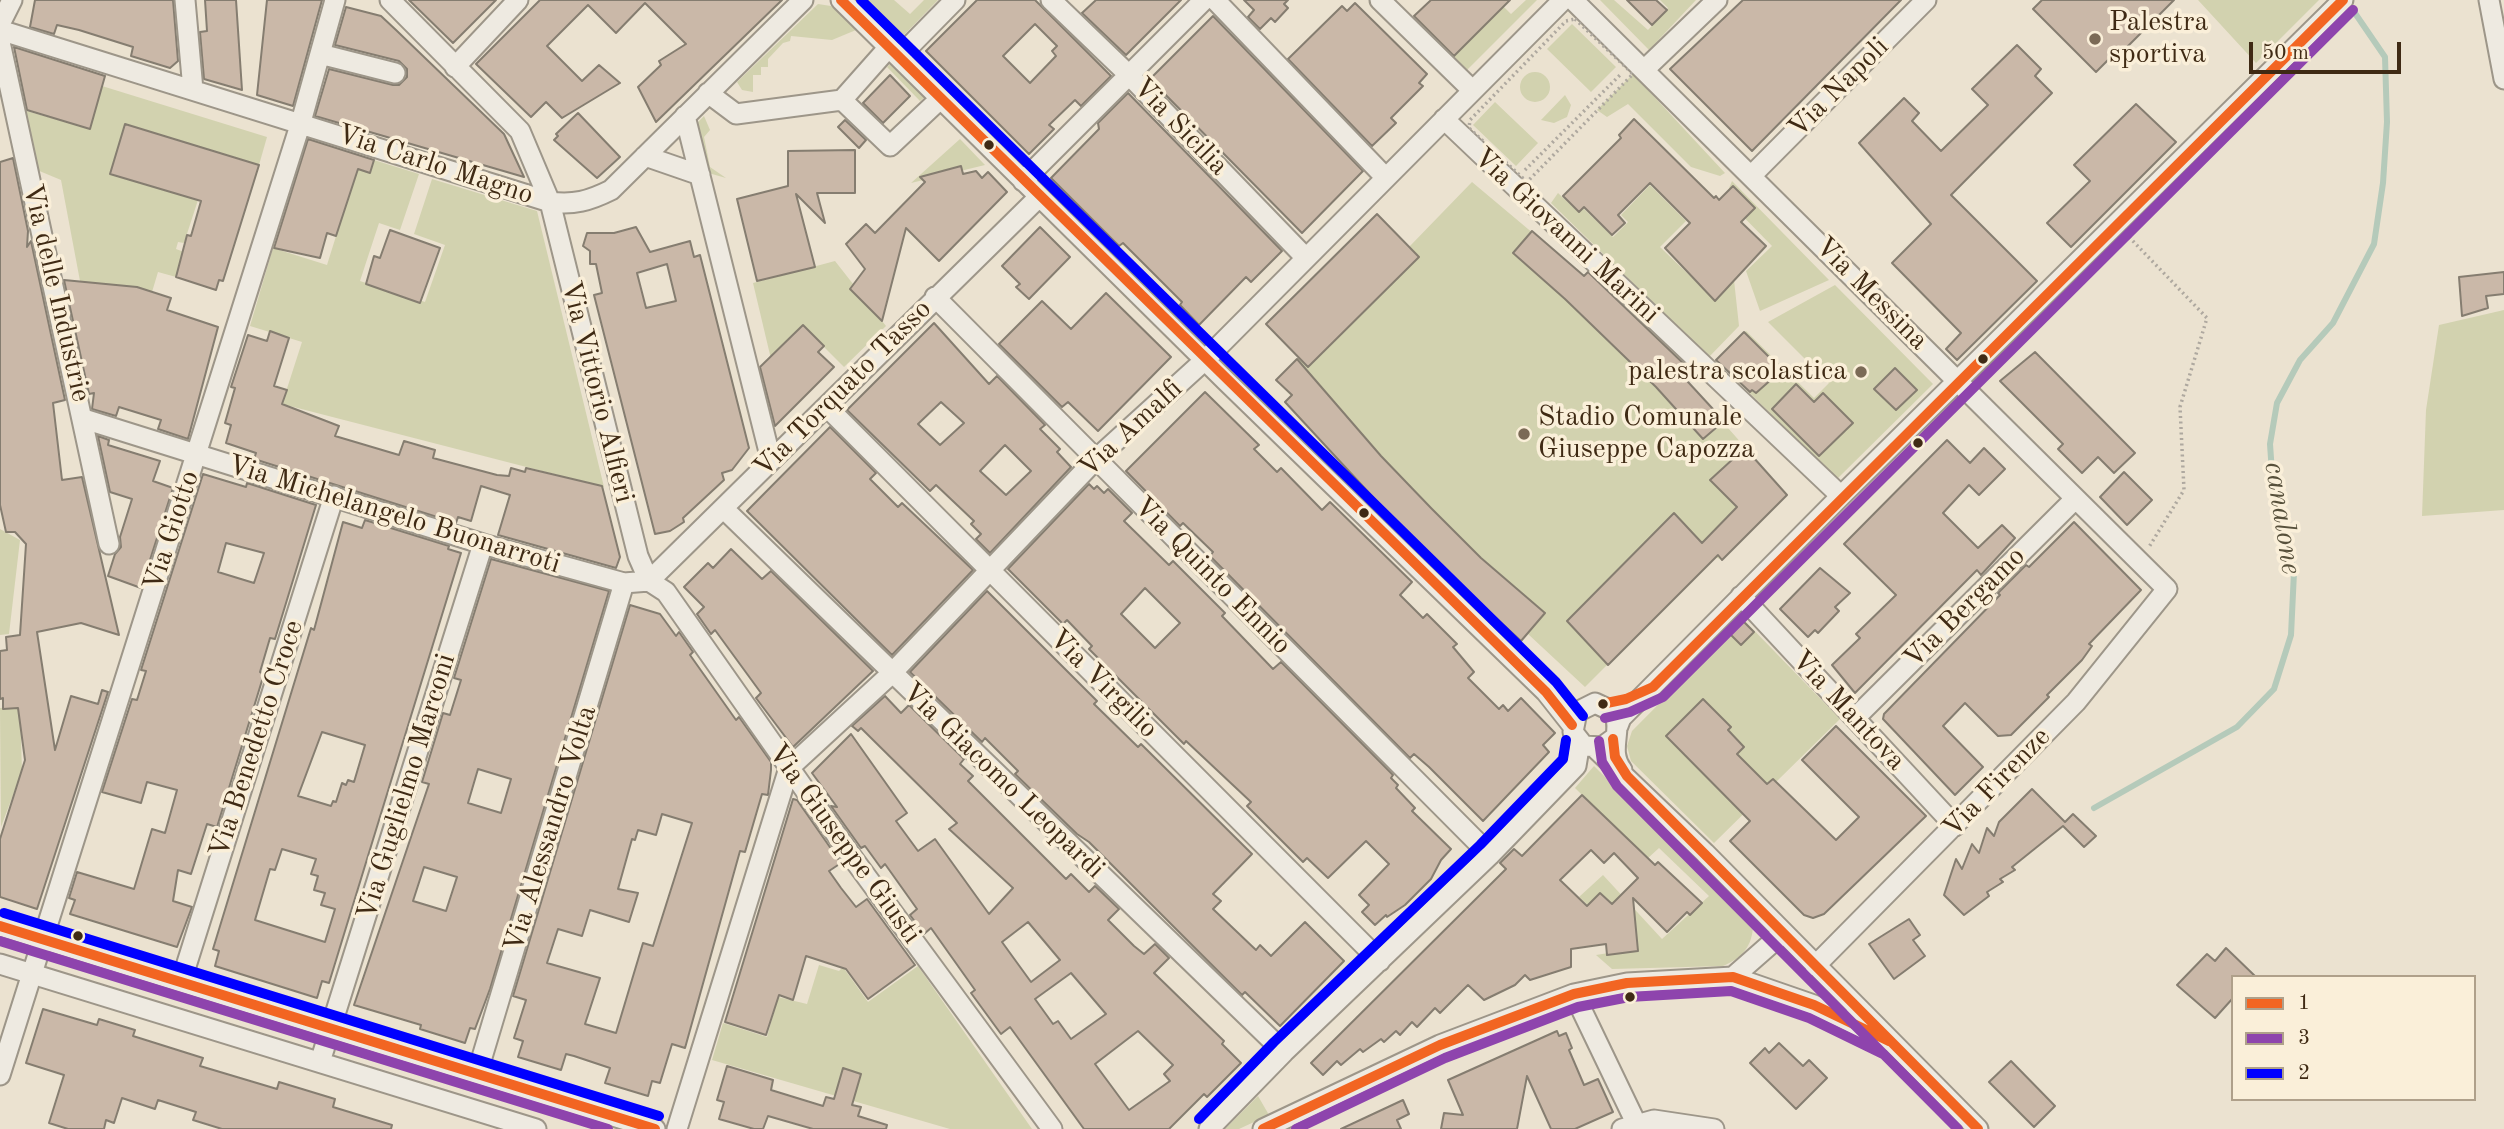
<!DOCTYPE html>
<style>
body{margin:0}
#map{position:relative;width:2504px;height:1129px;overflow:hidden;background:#ebe2d0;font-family:"Old Standard TT",serif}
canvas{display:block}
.legend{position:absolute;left:2231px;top:975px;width:245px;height:126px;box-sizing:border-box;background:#faefd9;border:2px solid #afa08a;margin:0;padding:9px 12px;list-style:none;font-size:21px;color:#3f2a14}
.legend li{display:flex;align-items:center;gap:14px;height:35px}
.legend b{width:35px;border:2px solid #afa08a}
.scale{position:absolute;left:2249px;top:42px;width:152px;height:32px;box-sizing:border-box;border:4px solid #3f2a14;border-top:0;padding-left:9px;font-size:21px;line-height:24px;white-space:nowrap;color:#3f2a14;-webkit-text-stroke:5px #faefd9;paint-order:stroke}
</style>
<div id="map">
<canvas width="2504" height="1129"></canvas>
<ul class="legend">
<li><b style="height:9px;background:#f26522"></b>1</li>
<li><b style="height:9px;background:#8e44ad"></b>3</li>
<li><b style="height:9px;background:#00f"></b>2</li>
</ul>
<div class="scale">50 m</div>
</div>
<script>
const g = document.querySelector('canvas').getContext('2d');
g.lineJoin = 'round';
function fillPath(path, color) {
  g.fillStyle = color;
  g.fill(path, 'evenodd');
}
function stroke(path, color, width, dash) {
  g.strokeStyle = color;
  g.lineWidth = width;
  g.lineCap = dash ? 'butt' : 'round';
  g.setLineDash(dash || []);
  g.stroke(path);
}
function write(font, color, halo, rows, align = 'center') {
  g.font = font + ' "Old Standard TT",serif';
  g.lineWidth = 7;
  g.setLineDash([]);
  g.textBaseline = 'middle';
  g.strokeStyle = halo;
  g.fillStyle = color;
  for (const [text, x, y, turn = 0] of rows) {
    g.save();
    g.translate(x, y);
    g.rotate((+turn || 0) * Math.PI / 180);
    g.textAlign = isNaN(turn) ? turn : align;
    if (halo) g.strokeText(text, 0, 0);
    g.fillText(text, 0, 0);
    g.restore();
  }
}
fillPath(new Path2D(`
 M859,0H894L910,14L924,0H938L901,38Z
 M1526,0H1537L1465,72L1450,57L1502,5L1511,14Z
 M1600,0H1614L1648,30L1668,8L1660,0H1696L1649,50Z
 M2198,0H2319L2256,63Z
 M818,4L831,6L856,30L832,40L791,36L790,41L783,43L768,59V67H761V75H753V92L742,90L737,82Z
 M1572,24L1616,67L1591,92L1547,49Z
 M891,63L925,97L920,101L887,67Z
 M1520 87a15 15 0 1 1 30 0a15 15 0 1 1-30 0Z
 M1633,74L1725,173L1720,176L1691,167L1628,104L1607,117L1597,110Z
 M102,86L267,137L259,165L125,124L110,174L198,200L184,243L178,242L176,249L184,252L176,277L158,272L152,292L80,281L61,180L37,170L23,110L90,129Z
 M1565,95L1571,105L1567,117L1554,123L1541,120Z
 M1495,102L1538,143L1516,166L1473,125Z
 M704,116L710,130L704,137L710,167L726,178L705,172L695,125Z
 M960,139L985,165L911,183Z
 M361,156L419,174L400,230L379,223L360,281L425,302L445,245L414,234L432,179L537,211L604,487L282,404L302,342L250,326L273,248L327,265Z
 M1732,181L1829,280L1760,311L1746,271L1772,246L1725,198Z
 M1472,182L1584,276L1591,268L1686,362L1677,370L1787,495L1722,560L1715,557L1585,687L1528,634L1521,641L1421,549L1285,402L1291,396L1276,380L1299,357L1266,324L1377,214L1409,247Z
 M1650,185L1686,221L1660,247L1714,299L1734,280L1739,326L1709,357L1551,203L1558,193L1577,211L1582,207L1613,237L1628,222L1621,215Z
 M835,261L886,326L844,367L804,327L771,359L753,283Z
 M1835,285L1933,384L1837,479L1716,360L1746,331L1814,398L1829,383L1768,322Z
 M2504,310V510L2422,516L2426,410L2439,325Z
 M0,529L20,540L9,634L0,635Z
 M1743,619L1840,719L1714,843L1631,761L1627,746L1632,731Z
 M20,707L22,771L1,827L0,708Z
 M1594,766L1753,924C1753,946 1742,958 1723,966L1612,969L1596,955L1634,949L1632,924L1602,895L1589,906L1579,897L1603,875L1662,939L1709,896L1659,848L1647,859L1575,788Z
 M819,965L839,971L843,967L868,1002L918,966L1032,1129H950L712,1060L723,1023L767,1037L778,997L807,1004Z
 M1258,1096L1269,1115L1239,1129H1225Z`), '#d2d2af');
stroke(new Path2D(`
 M2094,808L2237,727L2274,689L2291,635L2294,572L2273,487L2270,444L2277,403L2300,360L2333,323L2374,244L2383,183L2387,122L2385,57L2346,0`), '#b5caba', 6);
const building = new Path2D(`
 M35,0H173L178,61L170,68L131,56L133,47L79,30L57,25L54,34L30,27Z
 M205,0H236L242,90L204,79L200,32L207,31Z
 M267,0H322L293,106L257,95Z
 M409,0H496L453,43Z
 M540,0H782L656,122L638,87L661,65L659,61L686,44L645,3L616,33L588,5L547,46L582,81L599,65L620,83L562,118L546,102L531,117L476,64Z
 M977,0H1035L1111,76L1081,106L1075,100L1049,125L1054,129L1029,154L926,51ZM1035,24L1057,46L1052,51L1056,56L1030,83L1003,56Z
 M1096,0H1181L1126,55L1082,13Z
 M1244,0H1288L1284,4L1288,8L1275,22L1271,18L1260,29L1248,17L1254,10Z
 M1431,0H1510L1454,56L1414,16Z
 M1627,0H1656L1667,10L1652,25Z
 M1743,0H1901L1752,151L1670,69Z
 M2042,0H2174L2118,56L2115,53L2096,72L2033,9Z
 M1355,3L1427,74L1419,83L1423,86L1391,118L1396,123L1372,146L1288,59L1342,6L1347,11Z
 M346,7L381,16L396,30L504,134L524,177L315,116L329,69L393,85H399L407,77V69L399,61L335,45Z
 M1213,16L1363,171L1302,233L1150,79Z
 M2017,45L2041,69L2035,76L2052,93L1951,195L2037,281L1957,360L1946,349L1961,333L1892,263L1931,224L1859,143L1904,98L1919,113L1912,121L1941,151L1988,105L1972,89Z
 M14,47L105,76L90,129L27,110Z
 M890,75L910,96L883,123L863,103Z
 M1128,93L1282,251L1251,282L1246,277L1199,325L1180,305L1182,302L1123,243L1119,246L1051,178L1099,129L1098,123Z
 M2136,104L2176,142L2071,247L2047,223L2090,181L2074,165Z
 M578,113L620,157L597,178L554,140L558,136L556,134Z
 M1634,119L1714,198L1716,196L1719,200L1733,186L1755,208L1741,222L1766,246L1715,301L1665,248L1690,223L1650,183L1618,215L1625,223L1612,235L1584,207L1579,212L1563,196L1621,138L1619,135Z
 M845,120L866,140L859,148L838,127Z
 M125,124L259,165L223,281L219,280L216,290L176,277L187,235L191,236L201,201L110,174Z
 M308,139L374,160L370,173L358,169L336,236L327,233L320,258L274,248Z
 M855,150V193H817L825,223L796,194L815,267L757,281L737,199L788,186V151Z
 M13,158L28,231L27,247L31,241L65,400L53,403L62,480L82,477L119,635L81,623L37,632L55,750L71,696L98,704L102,690L108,692L37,909L0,897V839L25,760L18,708L3,709V698L0,699V651L7,650L6,637L20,635L26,544L15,532H6L0,505V162Z
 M961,166L963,174L976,171L982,178L988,172L1007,192L939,261L906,228L882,321L850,289L865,269L846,244L866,224L875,233L925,182L920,177Z
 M1377,214L1419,257L1308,367L1266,324Z
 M636,227L650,252L690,241L694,257L700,255L749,448L732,470L722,473L724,480L683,518L684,522L670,531L655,534L594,295L602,293L596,264H590V251L583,246L587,233H614ZM667,264L676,301L646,308L637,273Z
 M1040,227L1070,257L1029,299L1016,287L1020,284L1002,266Z
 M390,230L440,248L420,303L366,284L374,256L380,258Z
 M1532,231L1584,276L1588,272L1684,364L1677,370L1724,421L1703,439L1656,387L1565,299L1513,253Z
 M2504,272V294L2486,296L2488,308L2462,316L2459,277Z
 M64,280L137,287L171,298L167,310L218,327L188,439L158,429L161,420L119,407L116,416L92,409L94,393L89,394Z
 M1106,293L1171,357L1098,431L1068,402L1062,407L999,344L1042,301L1071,329Z
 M934,323L989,384L997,376L1045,425L1040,429L1060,449L1057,452L1071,467L990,553L976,539L981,534L971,524L974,521L936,485L930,491L847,410ZM941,402L964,423L940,445L918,424ZM1005,445L1031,471L1006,495L980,471Z
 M803,325L824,346L818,352L834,367L775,426L760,367Z
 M270,331L289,338L274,386L287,390L282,404L339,426L335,436L399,455L404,441L435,450L433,458L497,475L509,476L511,468L525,472L526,468L602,486L620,557L616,568L498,535L510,495L481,486L471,521L458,517L456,523L254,459L256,453L226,443L231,425L225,423L235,388L231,387L248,335L267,341Z
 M1744,332L1782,370L1756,393L1752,390L1750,392L1716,360Z
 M2035,352L2135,453L2114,473L2098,457L2082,473L2058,449L2063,444L2000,381Z
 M1297,359L1381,456L1431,508L1481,558L1545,613L1521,641L1421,549L1285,402L1292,395L1276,380Z
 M1895,368L1917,390L1896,410L1874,389Z
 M1796,384L1814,402L1823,393L1853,423L1819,456L1772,409Z
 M1205,392L1259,445L1254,449L1277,472L1281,468L1322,510L1330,502L1412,582L1400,595L1423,618L1427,614L1457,644L1453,647L1474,672L1468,678L1499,709L1503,705L1508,711L1521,698L1555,733L1543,745L1549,752L1483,821L1429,767L1414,754L1410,758L1210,556L1213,552L1183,523L1180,526L1126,471Z
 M830,427L876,473L870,479L898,507L902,503L973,570L892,655L747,511Z
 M98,436L109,440L108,445L160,461L153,481L173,488L141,588L108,576L115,554L121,547L120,537L132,499L110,492Z
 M1947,440L1970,463L1984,448L2005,469L1979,495L1969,485L1943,513L1978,548L2002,525L2015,538L1981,575L1977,570L1855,693L1832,665L1860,638L1856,634L1896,595L1844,544Z
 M1745,448L1787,495L1722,560L1718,555L1608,665L1567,621L1674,513L1702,543L1737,507L1710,480Z
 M2124,472L2152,500L2127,525L2100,497Z
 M203,474L246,487L247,483L316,505L275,639L270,638L260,672L264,674L217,827L207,824L191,874L178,870L173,901L192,907L177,947L70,914L75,900L69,898L77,872L134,889L152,829L165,833L177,790L147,782L141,803L102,792L132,699L137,700L146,671L141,670ZM226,543L264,553L254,583L218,572Z
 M1089,484L1094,489L1097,486L1104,493L1108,489L1132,513L1124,521L1169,565L1173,561L1225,613L1222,616L1273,669L1281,662L1393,775L1391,778L1398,785L1396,788L1415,808L1412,811L1451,849L1441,860L1431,879L1405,905L1387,917L1386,915L1375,925L1362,912L1369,905L1359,895L1389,864L1366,841L1328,878L1307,858L1303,862L1247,806L1251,802L1186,741L1184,744L1089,649L1092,646L1067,620L1063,624L1008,569ZM1145,588L1180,623L1155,648L1121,614Z
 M365,520L449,546L448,549L461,553L329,983L322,981L317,998L215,966L219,951L213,949L311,628L314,630L343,522L362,528ZM322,732L365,745L354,782L348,780L346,785L342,783L336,802L333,801L331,806L298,796ZM282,849L316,859L311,874L318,876L314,890L325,893L321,905L335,909L325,942L255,920L270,869L275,870Z
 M2074,522L2141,590L2089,644L2092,646L2082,660L2047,695L2049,697L2011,735L1998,736L1965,703L1943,726L1983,767L1955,795L1883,719L1884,714L2000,595L1998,593L2026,565L2029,567Z
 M731,549L762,579L771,571L873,671L793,747L756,698L761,693L715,630L711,634L697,614L704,607L684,587L708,563L713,568Z
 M491,559L609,591L490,989L475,1029L470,1028L465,1043L420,1029L421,1025L354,1005L429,784L422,782L443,713L450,715L461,680L454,678ZM478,769L511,779L501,813L468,803ZM424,867L457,877L446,911L413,901Z
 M1820,568L1850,593L1835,607L1839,611L1818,633L1815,630L1808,637L1780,609Z
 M987,591L1097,701L1094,704L1138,747L1141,744L1252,854L1213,894L1221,901L1213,909L1256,950L1260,945L1271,956L1305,922L1344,961L1280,1026L1245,992L1242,995L1089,842L1077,834L1015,774L1018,771L985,738L982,742L910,672Z
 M630,605L660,614L676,636L679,632L693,652L690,655L736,720L739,717L771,762V770L768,795L762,794L745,852L740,851L685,1048L672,1044L660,1083L652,1081L648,1096L605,1083L610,1068L574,1056L566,1054L561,1070L518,1057L523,1041L514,1038L526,1000L513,996ZM662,814L692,823L653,946L643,943L616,1033L585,1024L600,978L547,963L558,929L582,936L590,910L629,922L638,893L618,889L632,839L635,840L638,830L656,835Z
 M1742,620L1754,632L1741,645L1729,633Z
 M885,696L901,713L909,705L964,759L960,764L973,776L968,781L1066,879L1071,874L1089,892L1095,886L1119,909L1108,920L1134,946L1144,954L1155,944L1169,958L1154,973L1224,1041L1222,1044L1241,1063L1207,1097L1204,1094L1169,1129H1084L1010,1027L1001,1034L971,993L975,990L931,928L924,934L910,915L917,909L885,864L881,868L865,846L861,848L831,806L837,807L812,773L851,734L907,813L896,821L918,851L935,839L989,914L1013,888L949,829L957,823L861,728L858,731L852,726ZM1028,922L1060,960L1031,982L1002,942ZM1071,973L1106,1014L1071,1039L1058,1021L1053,1024L1035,999ZM1138,1031L1173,1065L1164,1074L1170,1081L1129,1110L1095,1064Z
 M1703,699L1731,727L1728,730L1744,747L1737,754L1767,784L1773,779L1836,840L1859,817L1802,760L1836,726L1926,816L1824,914L1813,918L1804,915L1730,841L1750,821L1666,736Z
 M2032,789L2065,822L2073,814L2096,836L2084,847L2063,826L2012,867L2015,870L2000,879L2003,882L1987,892L1989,896L1964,915L1944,895L1956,859L1962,869L1972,844L1979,853L1987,828L1994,836L1999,822Z
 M1582,795L1655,865L1658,862L1702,903L1690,915L1687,912L1667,932L1633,898L1638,951L1607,955L1606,944L1571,949V967L1530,980L1525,975L1515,985L1484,1000L1468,985L1440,1013L1435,1008L1417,1027L1412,1022L1400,1035L1396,1031L1384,1042L1381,1039L1363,1052L1360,1049L1341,1065L1337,1061L1323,1075L1311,1063L1506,869L1500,863L1514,849L1522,856ZM1591,850L1604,863L1614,853L1638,878L1612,904L1600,893L1587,906L1560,880Z
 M793,799L797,800L841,863L829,871L841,888L856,907L867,899L915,965L868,999L846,969L806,956L793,1000L779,995L766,1035L725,1022Z
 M1909,919L1920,935L1913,940L1925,956L1894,979L1869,944Z
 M2226,948L2256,977H2233V998L2215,1018L2177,985L2207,954L2215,961Z
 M43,1009L97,1025L99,1019L135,1030L133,1036L203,1058L200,1066L277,1089L279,1082L335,1099L333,1107L392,1125L391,1129H222L193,1120L196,1112L158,1100L155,1109L122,1098L114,1123L106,1120L104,1129H68L49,1123L64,1075L26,1063Z
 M1557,1031L1559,1036L1566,1033L1572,1048L1569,1050L1584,1085L1598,1079L1613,1112L1575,1129H1551L1527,1076L1517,1129H1441L1444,1113L1463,1115L1448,1080Z
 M1779,1043L1803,1066L1809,1060L1827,1078L1796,1109L1750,1063L1765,1048L1769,1053Z
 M2011,1061L2055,1106L2034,1127L1989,1082Z
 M727,1066L773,1080L771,1090L823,1106L826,1097L834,1099L843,1068L861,1074L852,1105L861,1107L858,1116L887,1125L886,1129H813L768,1116L763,1129H754L719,1119L724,1102L717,1100Z
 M1403,1100L1409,1114L1397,1120L1401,1129H1341Z`);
fillPath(building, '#cab8a8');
stroke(building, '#857d70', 2);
const minor = new Path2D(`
 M185,0L193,90
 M390,0L520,131L550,202L638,556L649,581L1039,197
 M841,0L1226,381L1546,692L1572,725
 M1051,0L1129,75L1305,257
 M1215,0L1386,178
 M1380,0L1471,89
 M1573,0L2167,589L2076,702L1815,966
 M2489,0L2504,79
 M0,24L12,0
 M0,30L550,202C574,205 589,201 611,190L803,0
 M0,42L109,544
 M320,54L395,73
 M899,57L955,0
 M455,67L518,0
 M1645,69L1717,0
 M708,93L736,114L842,100L890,146L940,99
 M842,100L889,47
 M685,116L771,460
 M1444,119L1841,496
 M645,156L700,175
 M1752,175L1926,0
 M1023,181L1204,0
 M935,297L1490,855
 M827,407L1380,961
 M84,419L483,544L624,583L649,581L666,592L852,857L1052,1129
 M724,509L1284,1052
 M1741,596L1955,826
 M1855,718L2075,499
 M1618,726L1621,718L1841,496L2343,0
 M1613,739L1602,747L1584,746L1573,732L1577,712L1595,703L1614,712C1623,732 1607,750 1622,770
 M1595,748L1705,853L1978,1129
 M0,926L655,1129
 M0,964L536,1129
 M1733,977L1782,934
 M181,982L334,496
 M1574,994L1636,1123
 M320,1062L483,544
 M477,1074L624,583
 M0,1075L301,122L335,0
 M677,1129L789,768L891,674L1096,459L1205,360L1563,0
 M1209,1129L1284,1052L1490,855L1576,766L1580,742
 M1263,1129L1440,1045L1574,994L1627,983L1733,977L1814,1005L1889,1041
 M1622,1129L1654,1120L1714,1129`);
stroke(minor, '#9d9689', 23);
stroke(new Path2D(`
 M1575,19L1633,74L1527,182L1469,128L1470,120L1566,21Z
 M1525,170L1621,74
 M2129,237L2207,318L2180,407L2184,490L2149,547`), '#aea89f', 3.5, [2, 3.5]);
stroke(minor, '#eeeae1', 19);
stroke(new Path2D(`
 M841,0L1546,692L1572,725
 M1602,704L1626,699L1653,687L2343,0
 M1613,739L1615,757L1627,776L1978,1129
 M0,926L655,1129
 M1263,1129L1440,1045L1574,994L1627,983L1733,977L1814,1005L1889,1041`), '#f26522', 10);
stroke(new Path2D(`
 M1605,718L1630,712L1663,697L2353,10
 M1599,741L1602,762L1617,786L1958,1129
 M0,941L608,1129
 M1296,1129L1445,1058L1578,1007L1629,997L1731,991L1809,1018L1883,1054`), '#8e44ad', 10);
stroke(new Path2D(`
 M861,0L1556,682L1583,716
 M4,913L659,1116
 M1199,1119L1274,1042L1480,845L1563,759L1566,740`), '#00f', 10);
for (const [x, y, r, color] of [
 [2095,39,7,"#7b6a56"],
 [989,145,6,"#3f2a14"],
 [1983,359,6,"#3f2a14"],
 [1861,372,7,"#7b6a56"],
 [1524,434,7,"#7b6a56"],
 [1918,443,6,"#3f2a14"],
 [1364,513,6,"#3f2a14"],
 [1603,704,6,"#3f2a14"],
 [78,936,6,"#3f2a14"],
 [1630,997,6,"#3f2a14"]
]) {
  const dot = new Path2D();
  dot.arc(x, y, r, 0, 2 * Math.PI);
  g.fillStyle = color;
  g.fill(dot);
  stroke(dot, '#faefd9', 2.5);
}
write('28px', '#3f2a14', '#faefd9', [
 ["Palestra",2109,23],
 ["sportiva",2109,55],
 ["palestra scolastica",1847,372,"right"],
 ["Stadio Comunale",1538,418],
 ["Giuseppe Capozza",1538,450]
], 'left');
write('28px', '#3f2a14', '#faefd9', [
 ["Via Napoli",1839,88,-45],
 ["Via Sicilia",1180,127,46],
 ["Via Carlo Magno",435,165,18],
 ["Via Giovanni Marini",1566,236,43],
 ["Via delle Industrie",56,293,77],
 ["Via Messina",1871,294,45],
 ["Via Torquato Tasso",843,389,-45],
 ["Via Vittorio Alfieri",597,392,76],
 ["Via Amalfi",1131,429,-43],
 ["Via Michelangelo Buonarroti",394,515,17],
 ["Via Giotto",172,531,-72],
 ["Via Quinto Ennio",1212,576,45],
 ["Via Bergamo",1965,608,-45],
 ["Via Virgilio",1103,684,45],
 ["Via Mantova",1848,711,47],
 ["Via Benedetto Croce",257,739,-72],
 ["Via Giacomo Leopardi",1003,781,44],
 ["Via Firenze",1997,783,-46],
 ["Via Guglielmo Marconi",407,787,-73],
 ["Via Alessandro Volta",551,829,-73],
 ["Via Giuseppe Giusti",844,844,54]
]);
write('italic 30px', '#57503b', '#faefd9', [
 ["canalone",2282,518,81]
]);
</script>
